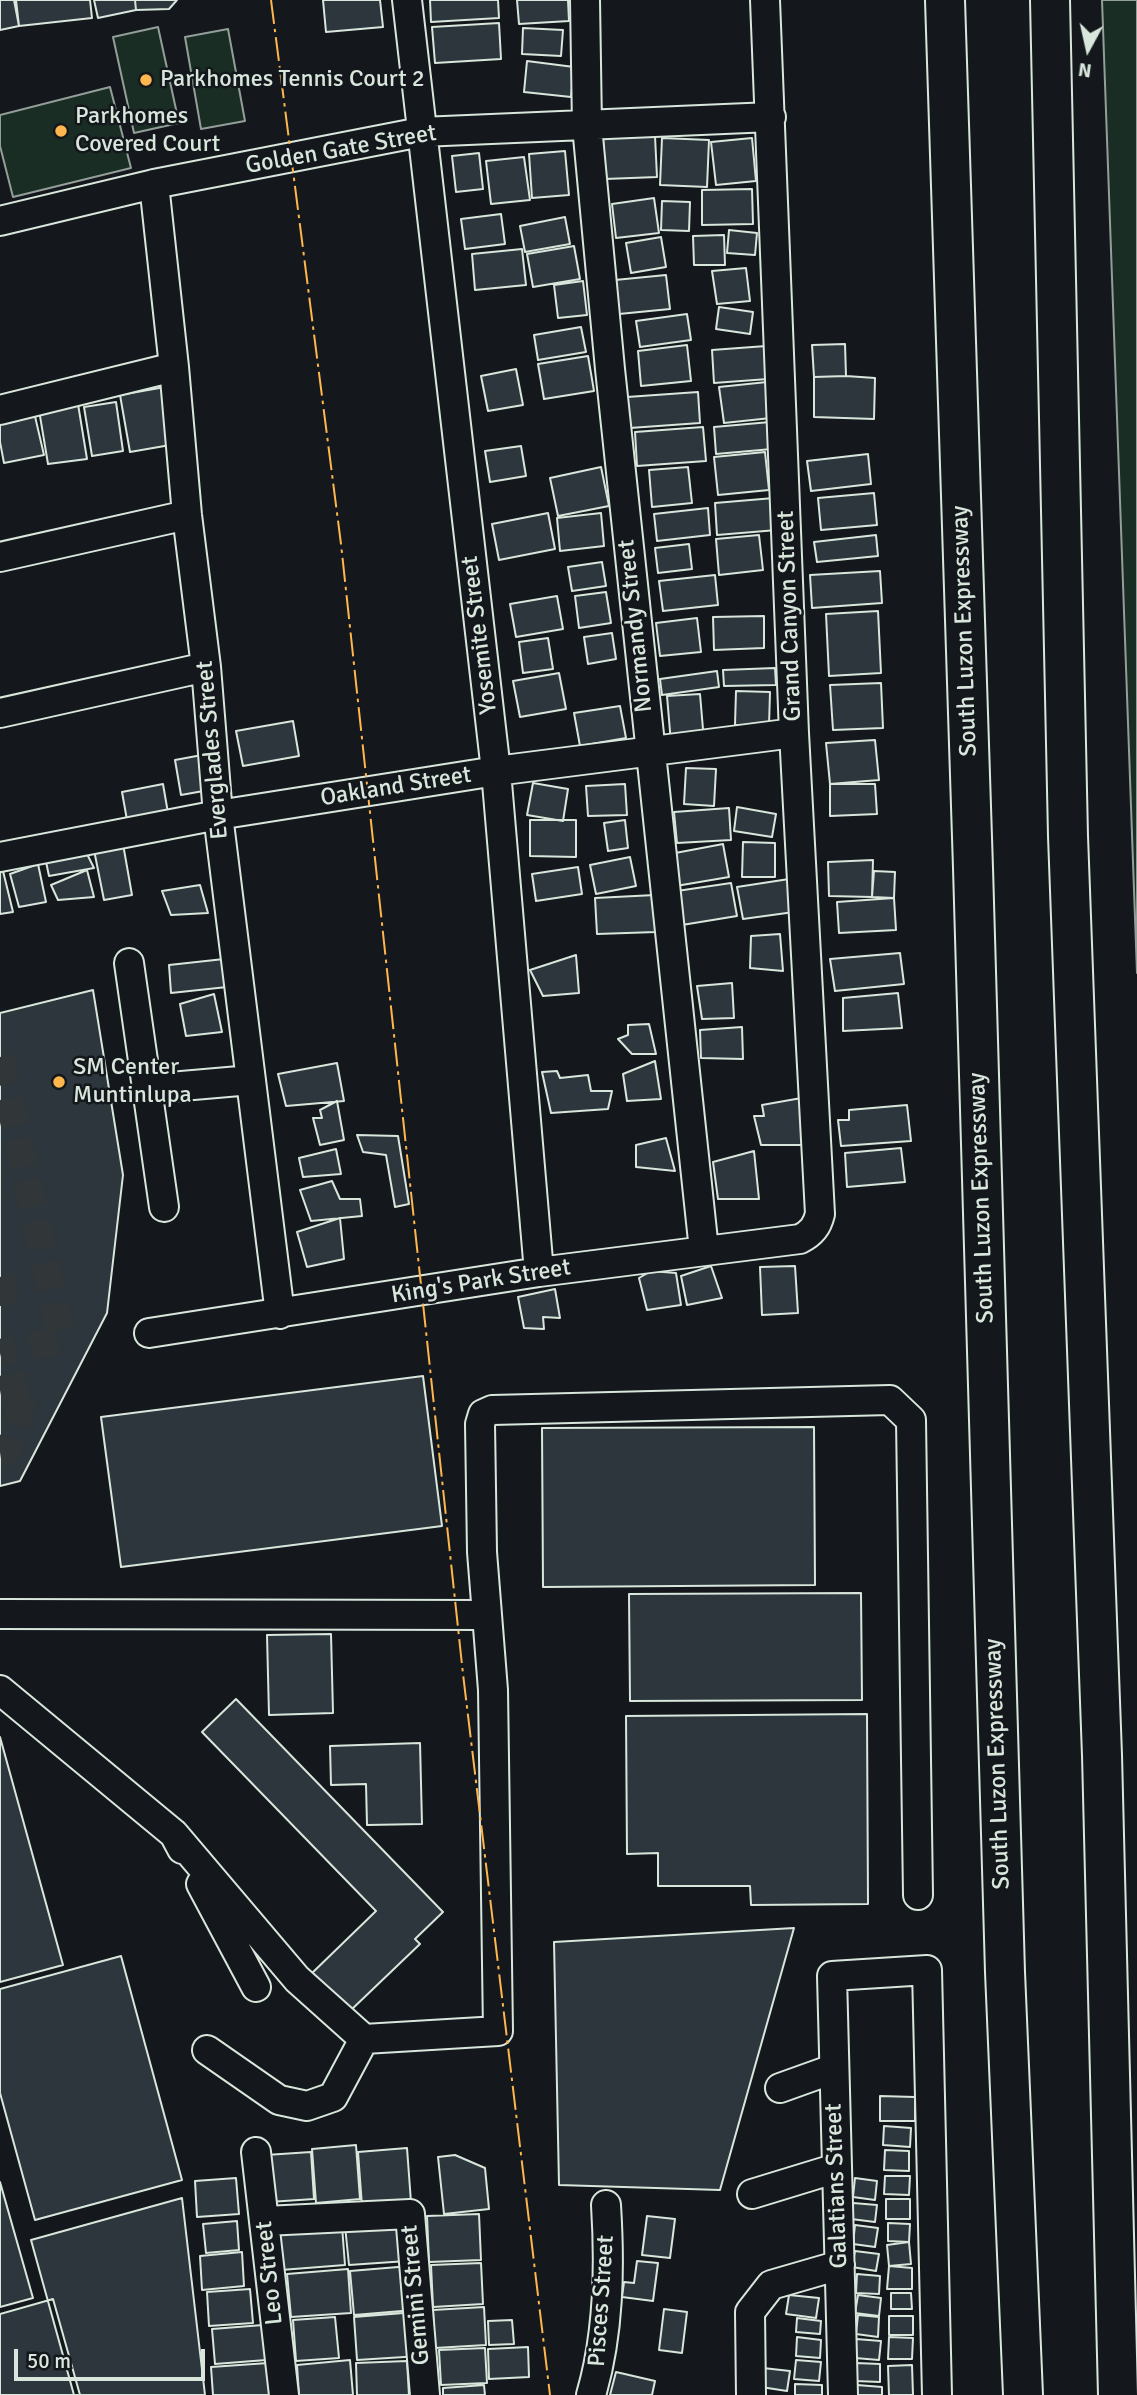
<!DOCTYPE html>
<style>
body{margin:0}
#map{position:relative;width:1137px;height:2395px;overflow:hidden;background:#14181c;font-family:Signika,sans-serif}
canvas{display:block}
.north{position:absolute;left:1053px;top:14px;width:70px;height:70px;-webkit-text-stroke:5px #14181c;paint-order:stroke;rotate:188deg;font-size:19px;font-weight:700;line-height:28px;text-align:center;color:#d8e6dc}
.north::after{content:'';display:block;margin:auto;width:24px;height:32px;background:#d8e6dc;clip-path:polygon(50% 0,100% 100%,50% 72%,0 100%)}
.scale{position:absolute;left:14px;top:2349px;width:191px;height:32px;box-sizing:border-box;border:4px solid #d8e6dc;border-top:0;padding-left:9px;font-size:21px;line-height:24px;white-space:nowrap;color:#d8e6dc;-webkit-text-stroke:5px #14181c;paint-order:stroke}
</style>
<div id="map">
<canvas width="1137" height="2395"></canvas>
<div class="north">N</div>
<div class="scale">50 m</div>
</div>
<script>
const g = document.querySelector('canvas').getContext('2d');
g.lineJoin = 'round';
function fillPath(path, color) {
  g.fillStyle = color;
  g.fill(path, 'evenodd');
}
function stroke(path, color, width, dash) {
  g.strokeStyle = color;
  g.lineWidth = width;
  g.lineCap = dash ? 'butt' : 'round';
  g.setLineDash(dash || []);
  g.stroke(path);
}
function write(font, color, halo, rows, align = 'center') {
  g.font = font + ' Signika,sans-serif';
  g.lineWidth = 5;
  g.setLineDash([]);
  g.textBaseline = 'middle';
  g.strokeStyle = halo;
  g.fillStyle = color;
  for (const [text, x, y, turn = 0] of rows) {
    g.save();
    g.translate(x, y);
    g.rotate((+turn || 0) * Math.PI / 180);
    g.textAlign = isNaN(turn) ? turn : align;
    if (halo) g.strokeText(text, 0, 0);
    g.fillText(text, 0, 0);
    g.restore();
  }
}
const green = new Path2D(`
 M1102,0H1137V973Z
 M158,27L179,123L134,133L113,37Z
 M228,29L245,121L201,129L185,37Z
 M110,87L131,168L13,197L0,146V115Z`);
fillPath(green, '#1a2d24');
stroke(green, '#939e99', 2);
const building = new Path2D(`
 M0,0H14L19,26L0,30Z
 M16,0H90L92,18L19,26Z
 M94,0H135L136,10L98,18Z
 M135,0H177L169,9L136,10Z
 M323,0H380L383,27L326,32Z
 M430,0H498L499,18L431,22Z
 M517,0H568L569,21L519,24Z
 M499,23L501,59L435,63L432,27Z
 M523,28L563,30L561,56L522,54Z
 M527,61L574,67L571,97L524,92Z
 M655,136L657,177L605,179L603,138Z
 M662,138L709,140L707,187L660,185Z
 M752,138L756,181L716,185L711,142Z
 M565,151L569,195L532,198L529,154Z
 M479,153L483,189L456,192L452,156Z
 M524,157L530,200L491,204L486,161Z
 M752,189L753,224L702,225V190Z
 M654,198L659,233L616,238L612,204Z
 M662,201L690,202L689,231L661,230Z
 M501,214L505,244L465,249L461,219Z
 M565,217L570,244L525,252L520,226Z
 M729,230L757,233L755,255L727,253Z
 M724,235L725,265H694L693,236Z
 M661,237L666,267L631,273L626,243Z
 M574,246L580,279L533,287L527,254Z
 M522,249L526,285L475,290L472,254Z
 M746,268L750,301L717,304L712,271Z
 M666,275L670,309L619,314L615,280Z
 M583,281L587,315L558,318L554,285Z
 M719,307L753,312L750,334L716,329Z
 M687,314L691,340L640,347L636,321Z
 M581,327L586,352L538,360L534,335Z
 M845,344L846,376L814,377L812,345Z
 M687,345L691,381L641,386L638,351Z
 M766,346L768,379L714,383L712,350Z
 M588,356L594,391L544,399L538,364Z
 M516,369L523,405L488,411L481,376Z
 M846,376L875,378L874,419L814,417V377Z
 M767,382L771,418L724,423L719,387Z
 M165,387L176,444L130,452L120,395Z
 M698,392L700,423L630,428L627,397Z
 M116,402L123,451L92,456L84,407Z
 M78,404L87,459L48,464L39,410Z
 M34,412L44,455L4,463L0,442V419Z
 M770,422L772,449L716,454L714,427Z
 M703,427L706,461L637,466L635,432Z
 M521,446L526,476L490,482L485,451Z
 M765,452L769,490L718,495L714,457Z
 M868,454L871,484L811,491L807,461Z
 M601,467L609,506L558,516L550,478Z
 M688,467L692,503L652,507L649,470Z
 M874,493L877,525L821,530L818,498Z
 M774,498L777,530L717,535L715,503Z
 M708,508L710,535L657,541L654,514Z
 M548,513L555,549L499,560L492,524Z
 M601,513L604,546L560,551L557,518Z
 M759,535L763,570L719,575L716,539Z
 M876,535L878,556L817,562L814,542Z
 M689,544L692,569L658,573L655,548Z
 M602,562L606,586L572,591L568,567Z
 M880,571L882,603L812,608L810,575Z
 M715,575L718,605L663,611L659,581Z
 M606,592L611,623L579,628L575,596Z
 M557,596L563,629L516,637L510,604Z
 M878,611L881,673L829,676L826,614Z
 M764,616V648L714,650L713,617Z
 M697,618L701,652L660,656L656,623Z
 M612,633L616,659L588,664L584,637Z
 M548,638L553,669L523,673L519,642Z
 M775,668L776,685L724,686L723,670Z
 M717,671L719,687L662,695L660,679Z
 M559,673L566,709L520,717L513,681Z
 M881,683L883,728L833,730L830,685Z
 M736,691L770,692L769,726L735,725Z
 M700,694L704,741L671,743L667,696Z
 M620,706L626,738L580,746L574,713Z
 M293,721L299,756L243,766L236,731Z
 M875,740L879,780L830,784L826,743Z
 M202,755L209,790L181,795L175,760Z
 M686,768L716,769L714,806L684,804Z
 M533,783L568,789L563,821L527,815Z
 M163,784L168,813L127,820L122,792Z
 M625,784L627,815L588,816L586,786Z
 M830,784H875L877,814L830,816Z
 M737,807L776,814L772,837L734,831Z
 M729,808L731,840L677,843L674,812Z
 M530,820H576V857L530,856Z
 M625,820L628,848L608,851L604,823Z
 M743,842L775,843V877H742Z
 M123,844L132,895L104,900L94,850Z
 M723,844L729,877L676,886L670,854Z
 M85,850L94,868L49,876L45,857Z
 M630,857L636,886L596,894L590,865Z
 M873,860L872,897L829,896L828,862Z
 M38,864L46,902L19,907L10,874Z
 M578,867L582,894L536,901L532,874Z
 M87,870L94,897L58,900L51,885Z
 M3,871L13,912L0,914V872Z
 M874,871L895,872L894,898L872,897Z
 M789,879L794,912L743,919L737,887Z
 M731,883L737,916L682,925L677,891Z
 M200,885L208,913L171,915L162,891Z
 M655,895L656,932L597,934L595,898Z
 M894,898L896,930L839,933L837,902Z
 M780,934L783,971L750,968L751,936Z
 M900,953L904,984L835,991L830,959Z
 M576,955L579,993L543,996L530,970Z
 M224,959L227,987L171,993L169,965Z
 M732,983L734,1018L702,1019L697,986Z
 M93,990L123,1175L107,1313L20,1481L0,1486V1013Z
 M898,993L902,1028L843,1031V998Z
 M214,994L222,1032L186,1036L180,1004Z
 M649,1024L656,1054H632L618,1039L628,1035V1025Z
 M742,1027L743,1059L701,1058L700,1030Z
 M655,1061L661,1099L627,1101L623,1074Z
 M337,1063L344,1101L286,1106L278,1074Z
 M557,1071L560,1078L588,1075L591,1091H612L608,1109L551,1113L542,1072Z
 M807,1097V1145H761L754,1116H764L762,1105Z
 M337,1101L344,1140L320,1145L313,1118H322L320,1110Z
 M907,1105L911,1141L841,1146L838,1120H849V1110Z
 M357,1135L398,1136L409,1204L395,1207L386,1155L363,1152Z
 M666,1138L675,1171L636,1167V1145Z
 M901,1148L905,1182L847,1187L845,1153Z
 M336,1149L341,1174L303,1177L299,1158Z
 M754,1151L759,1199H718L713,1162Z
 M332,1181L340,1199H360L362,1216L311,1221L300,1190Z
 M340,1218L344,1259L307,1267L297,1232Z
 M711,1266L722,1298L687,1305L681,1276Z
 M795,1266L798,1313L762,1315L760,1267Z
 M651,1271L676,1273L681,1305L647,1310L639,1278Z
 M555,1289L560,1318L543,1317L544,1329L524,1328L518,1297Z
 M423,1376L442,1526L121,1567L101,1417Z
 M814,1427L815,1585L543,1587L542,1428Z
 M861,1593L862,1700L630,1701L629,1594Z
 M331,1634L333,1713L269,1715L267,1635Z
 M236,1699L443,1912L415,1939L420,1944L350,2011L309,1976L376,1911L202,1732Z
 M867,1714L868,1904L751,1905L750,1886H658V1853L627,1854L626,1716Z
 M0,1737L63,1965L0,1982Z
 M420,1743L422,1824L367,1825L366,1784L331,1785L330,1746Z
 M794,1928L720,2190L559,2185L554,1942Z
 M121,1956L182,2180L35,2220L0,2093V1989Z
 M880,2096L915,2097V2121H880Z
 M884,2126L911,2128L910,2147L883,2145Z
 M356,2145L360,2199L316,2203L312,2149Z
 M407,2148L411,2202L362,2206L358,2152Z
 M885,2150L909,2151V2171L884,2170Z
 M311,2152L314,2199L269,2202L266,2155Z
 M455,2155L485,2168L489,2209L444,2214L438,2157Z
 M885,2176H910L909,2195L884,2194Z
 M236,2178L239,2214L197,2217L195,2181Z
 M855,2178L877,2181L875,2200L853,2197Z
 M0,2182L33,2298L0,2307Z
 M182,2198L205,2395H74L31,2240Z
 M886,2199H910V2219H886Z
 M853,2203L877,2205L875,2222L851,2219Z
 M479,2214L481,2260L429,2262L427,2216Z
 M647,2216L675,2219L670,2258L642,2255Z
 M237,2221L239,2250L206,2253L203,2224Z
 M403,2222L407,2261L349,2265L345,2226Z
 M888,2223L910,2224L909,2242L888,2241Z
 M855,2225L878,2228L875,2247L853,2244Z
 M342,2226L345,2265L281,2270L278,2231Z
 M909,2242L911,2264L889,2266L887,2245Z
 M855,2251L879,2254L876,2271L852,2267Z
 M242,2252L244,2286L202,2290L200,2256Z
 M637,2261L658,2263L653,2301L622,2297L624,2282L634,2283Z
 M481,2263L483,2304L433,2307L431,2265Z
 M410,2266L414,2310L354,2315L350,2271Z
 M889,2266L912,2268V2289H887Z
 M348,2269L351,2313L291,2317L287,2274Z
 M857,2274L880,2276L879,2294L856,2293Z
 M250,2289L253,2323L209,2326L207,2292Z
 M891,2293H911L912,2309H891Z
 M789,2295L819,2298L816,2318L786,2314Z
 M858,2295L881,2298L879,2316L855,2313Z
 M53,2299L80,2395H0V2314Z
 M484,2307L486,2345L435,2348L433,2310Z
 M664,2309L687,2312L682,2353L659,2350Z
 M416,2312L420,2356L357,2360L354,2317Z
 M858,2315L879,2317L878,2337L856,2334Z
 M889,2316H913V2335H889Z
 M335,2317L339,2358L296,2361L293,2320Z
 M797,2318L821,2321L820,2334L796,2332Z
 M512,2320L514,2344L489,2345L488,2321Z
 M263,2325L266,2360L215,2364L212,2329Z
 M797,2337L821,2340L820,2358L796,2356Z
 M889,2337L913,2338L912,2359H888Z
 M856,2339L881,2341L879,2360L855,2358Z
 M528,2347L529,2377L489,2379L488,2349Z
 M485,2348L487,2383L441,2385L439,2350Z
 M350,2360L353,2395H299L297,2365Z
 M796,2360L821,2362L819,2381L794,2379Z
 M407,2361L409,2395H357L356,2363Z
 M268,2363L270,2395H213L211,2367Z
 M856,2363L880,2364V2382L855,2381Z
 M912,2365L913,2395H889L888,2366Z
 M763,2368L790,2371L787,2391L761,2387Z
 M616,2372L655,2381L652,2395H610Z
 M795,2384L822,2385V2395H795Z
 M484,2385L485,2395H443V2388Z
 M857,2385L882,2387V2395H856Z`);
fillPath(building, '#2c363c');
stroke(building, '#d8e6dc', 2);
stroke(new Path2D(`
 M0,1057L62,1339L0,1353
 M0,1277L4,1292H0
 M0,1390L28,1385L7,1451L0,1452`), '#313739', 28, [28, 14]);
const minor = new Path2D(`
 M407,0L496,771L539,1272
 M585,0L587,126L610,369L704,1250
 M154,184L174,367L187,515L206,667L218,815L280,1314
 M0,221L154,184L421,132L771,117
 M0,410L174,367
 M0,557L187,515
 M0,713L206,667
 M0,857L218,815L496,771L794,733
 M129,963L164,1207
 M147,1089L251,1080
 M149,1333L539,1272L800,1239C812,1233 817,1226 820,1214L794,733L765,0
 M0,1614L487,1615
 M0,1690L174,1834L182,1849
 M174,1834L297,1979L364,2039L498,2031L493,1690L482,1552L480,1424L483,1414L492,1410L890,1400L911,1420L918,1895
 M201,1884L256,1987
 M207,2050L279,2100L307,2106L333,2097L364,2039
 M780,2088L833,2069
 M256,2152L284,2395
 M752,2194L837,2168
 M265,2221L410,2214L425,2395
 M591,2395C609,2334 610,2268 606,2205
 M751,2395L750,2312L771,2285L840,2265
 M843,2395L832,1976L927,1970L937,2395`);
const highway = new Path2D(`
 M945,0L973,868L1005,1972L1023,2395
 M1050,0L1068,836L1102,1755L1118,2395`);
stroke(minor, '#d8e6dc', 32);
stroke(highway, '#d8e6dc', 42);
stroke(minor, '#14181c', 28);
stroke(highway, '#14181c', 38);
stroke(new Path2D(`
 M271,0L341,544L463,1674L550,2395`), '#ffb74d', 2, [24, 5, 3.5, 5]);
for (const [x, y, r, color] of [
 [146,80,7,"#ffb74d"],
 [61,131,7,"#ffb74d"],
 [59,1082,7,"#ffb74d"]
]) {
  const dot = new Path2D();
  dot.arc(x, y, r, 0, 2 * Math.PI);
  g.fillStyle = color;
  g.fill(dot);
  stroke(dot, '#14181c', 2.5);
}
write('24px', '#d8e6dc', '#14181c', [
 ["Parkhomes Tennis Court 2",160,80],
 ["Parkhomes",75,117],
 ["Covered Court",75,145],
 ["SM Center",73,1068],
 ["Muntinlupa",73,1096]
], 'left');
write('24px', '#d8e6dc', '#14181c', [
 ["Golden Gate Street",341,150,-10],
 ["Grand Canyon Street",790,616,-92],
 ["Normandy Street",636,626,-96],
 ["South Luzon Expressway",965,631,-92],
 ["Yosemite Street",480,635,-97],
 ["Everglades Street",213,750,-95],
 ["Oakland Street",396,787,-9],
 ["South Luzon Expressway",982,1198,-92],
 ["King's Park Street",481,1282,-9],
 ["South Luzon Expressway",998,1764,-92],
 ["Galatians Street",837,2186,-92],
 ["Leo Street",270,2273,-96],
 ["Gemini Street",416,2295,-95],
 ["Pisces Street",602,2301,-86]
]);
</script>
